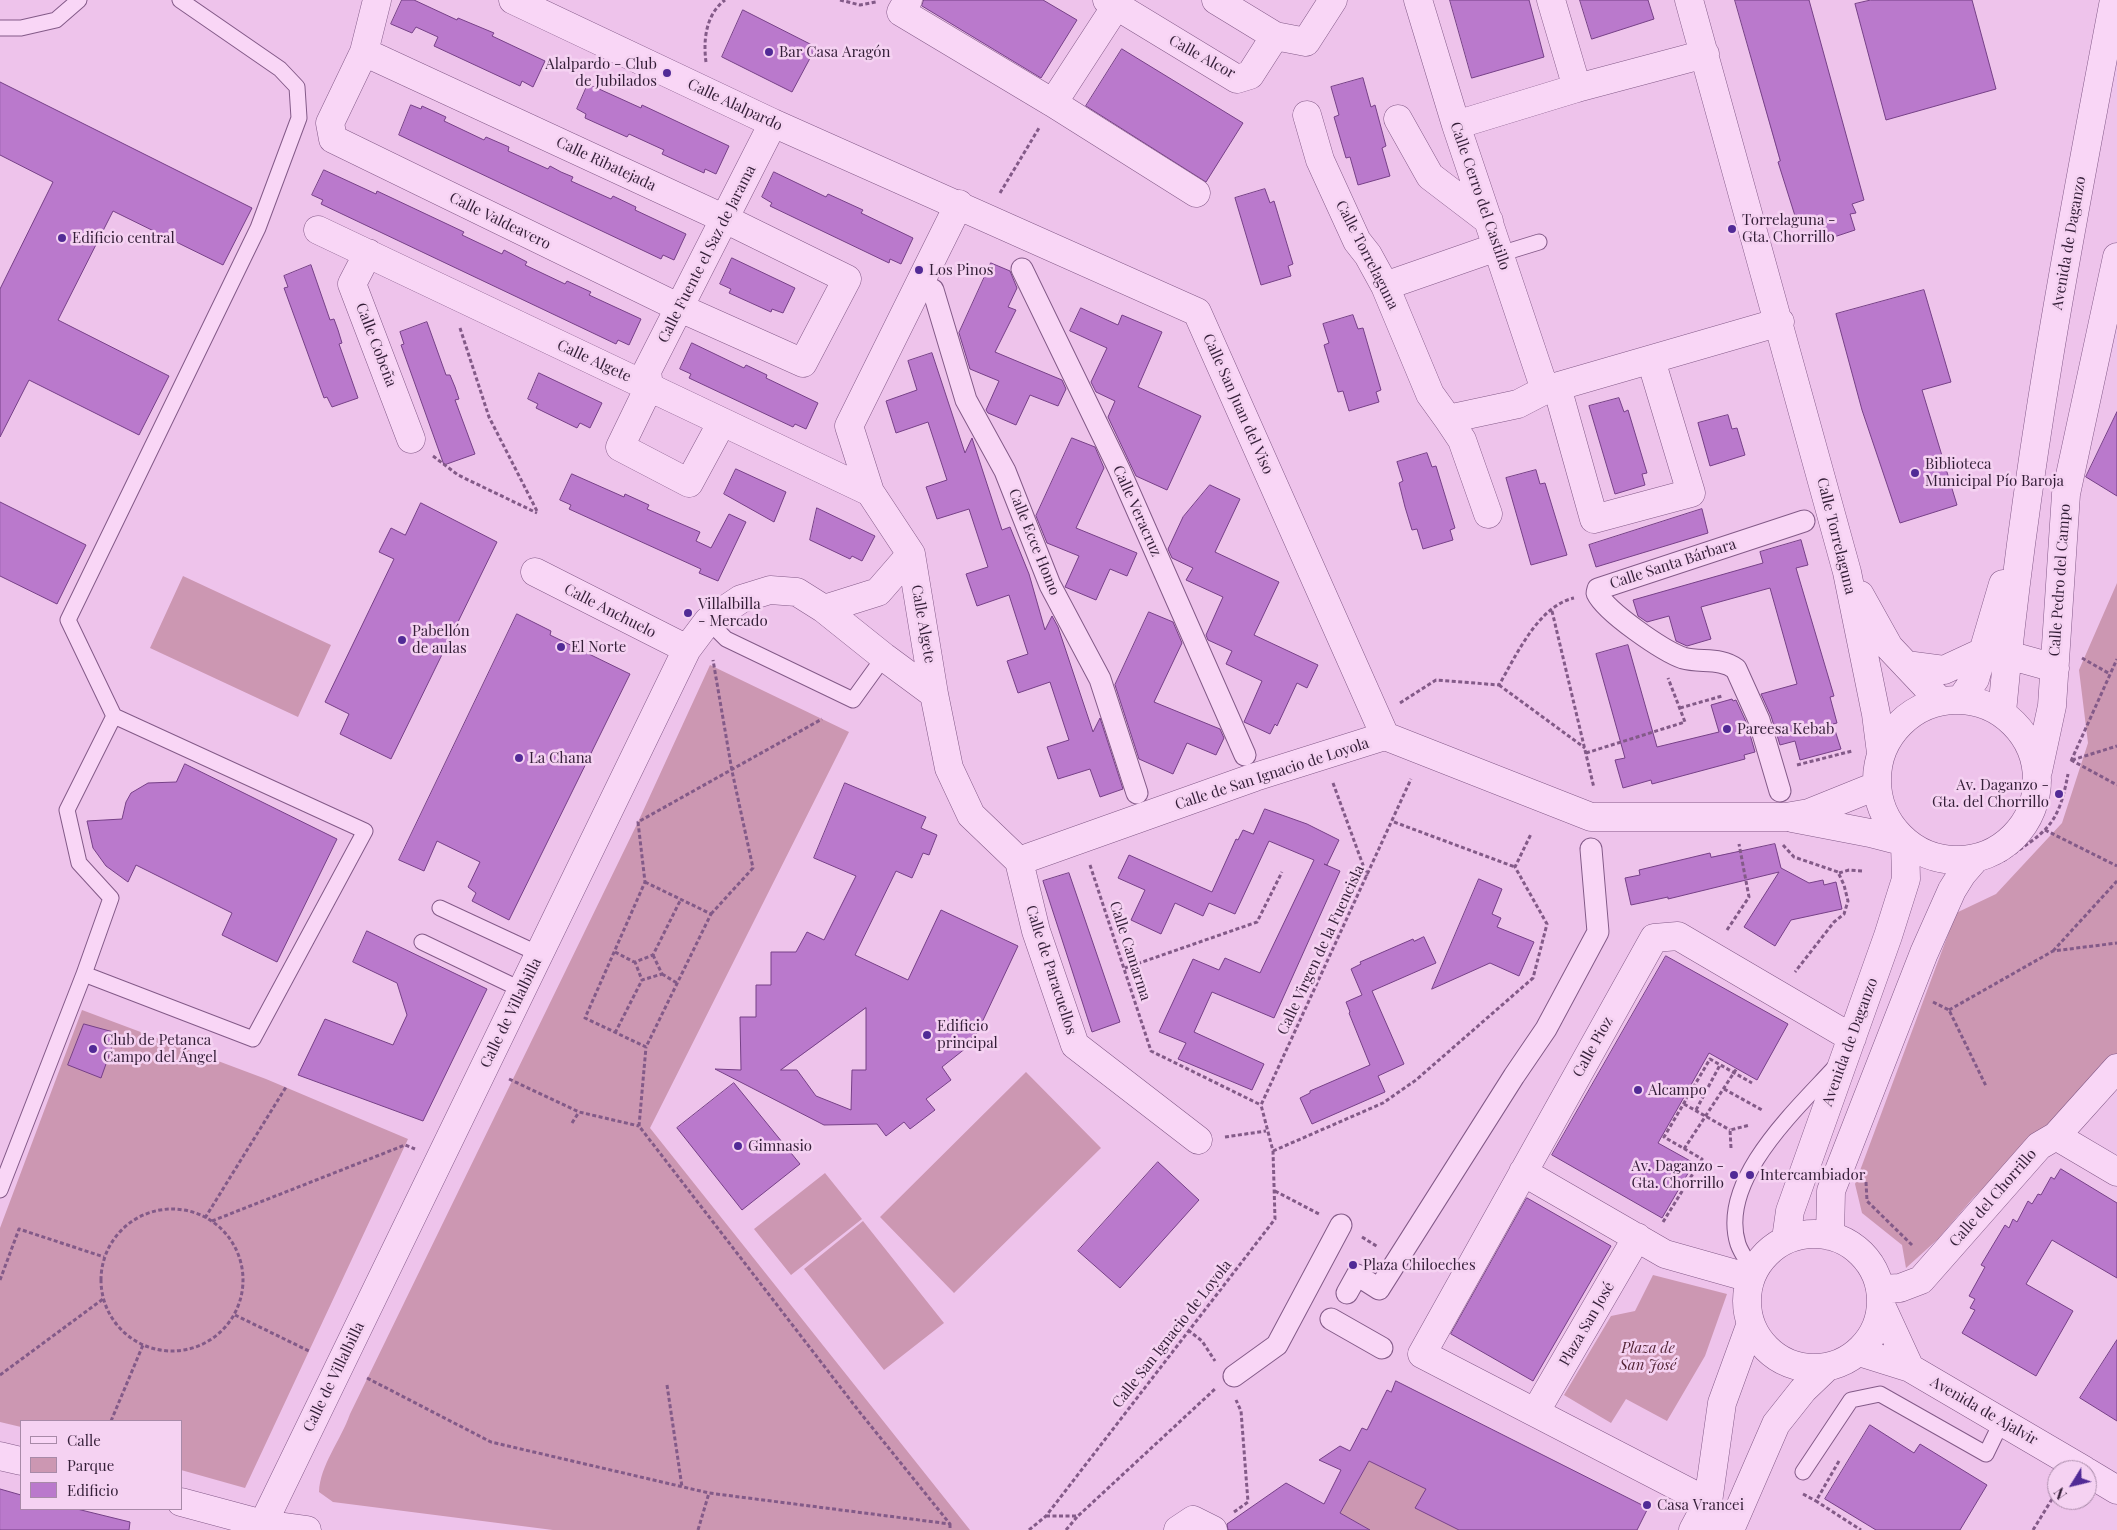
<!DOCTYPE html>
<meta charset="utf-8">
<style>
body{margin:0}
#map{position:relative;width:2117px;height:1530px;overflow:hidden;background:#eec3eb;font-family:"Playfair Display",serif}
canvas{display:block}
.legend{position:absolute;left:20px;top:1420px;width:162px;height:90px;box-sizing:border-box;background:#f5d2f2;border:1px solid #a88aa8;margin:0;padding:6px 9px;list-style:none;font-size:15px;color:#341e38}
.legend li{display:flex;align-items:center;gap:10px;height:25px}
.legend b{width:25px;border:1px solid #a88aa8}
.north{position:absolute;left:2047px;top:1460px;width:50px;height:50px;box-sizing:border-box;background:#f5d2f2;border:1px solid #a88aa8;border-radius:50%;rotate:234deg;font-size:14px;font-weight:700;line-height:20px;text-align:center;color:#341e38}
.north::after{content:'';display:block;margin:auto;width:18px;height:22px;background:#512a96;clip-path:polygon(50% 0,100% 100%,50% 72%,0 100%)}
</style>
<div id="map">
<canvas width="2117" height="1530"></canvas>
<ul class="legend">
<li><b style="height:6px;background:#f9d6f6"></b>Calle</li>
<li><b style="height:14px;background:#cc97b2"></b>Parque</li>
<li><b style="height:14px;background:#ba79cc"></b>Edificio</li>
</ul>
<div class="north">N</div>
</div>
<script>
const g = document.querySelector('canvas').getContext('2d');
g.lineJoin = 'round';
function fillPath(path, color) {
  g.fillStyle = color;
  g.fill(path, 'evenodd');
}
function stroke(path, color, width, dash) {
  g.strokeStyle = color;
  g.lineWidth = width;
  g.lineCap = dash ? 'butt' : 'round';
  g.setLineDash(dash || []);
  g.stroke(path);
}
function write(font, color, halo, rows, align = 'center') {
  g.font = font + ' "Playfair Display",serif';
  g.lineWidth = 5;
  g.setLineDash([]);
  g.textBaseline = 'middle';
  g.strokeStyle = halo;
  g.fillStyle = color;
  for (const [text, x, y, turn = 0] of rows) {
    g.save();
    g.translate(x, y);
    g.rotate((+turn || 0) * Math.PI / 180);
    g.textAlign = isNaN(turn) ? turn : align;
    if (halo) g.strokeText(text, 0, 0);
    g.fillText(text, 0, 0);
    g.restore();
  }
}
fillPath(new Path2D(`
 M183,576L331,645L298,717L150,648Z
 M2117,583V1057L1973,1198L1938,1239L1906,1268L1902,1245L1862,1213L1855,1184L1956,913L1996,894L2062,823L2088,743L2079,670Z
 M710,665L849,732L650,1128L970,1530H553L333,1502L319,1492C320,1465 341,1440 350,1414L638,822Z
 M82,1010L266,1079L408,1139L245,1488L181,1470V1421H21V1427L0,1422V1228Z
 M1026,1072L1101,1148L954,1293L880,1217Z
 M825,1173L862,1219L791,1275L754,1229Z
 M863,1221L944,1323L884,1370L804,1269Z
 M1653,1275L1727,1294L1705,1356L1667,1421L1626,1399L1611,1423L1564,1395L1611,1316L1635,1311Z
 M1369,1461L1426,1489L1415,1508L1459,1530H1370L1340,1513Z`), '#cc97b2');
const building = new Path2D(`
 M402,0H414L457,20L458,18L494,33L492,36L545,61L533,87L522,81L520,86L434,46L438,37L416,27L412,33L391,24Z
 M924,0H1043L1077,20L1041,78L922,6Z
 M1450,0H1529L1544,57L1472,78Z
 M1580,0H1648L1654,19L1592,39Z
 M1735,0H1809L1864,200L1852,204L1856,213L1850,214L1855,230L1828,239L1822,222L1811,226L1807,217L1796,219L1778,162L1780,161Z
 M1871,0H1972L1996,89L1886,120L1855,4Z
 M743,10L816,47L792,92L722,57Z
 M1122,49L1243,123L1206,182L1086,106Z
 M1363,78L1371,107L1375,105L1386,146L1382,148L1390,176L1358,185L1350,157L1346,158L1334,117L1339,115L1331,87Z
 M0,82L252,208L223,265L113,211L58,320L169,376L139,435L29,380L0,437V289L53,182L0,155Z
 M588,84L641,108L642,105L729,146L716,174L705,169L704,173L662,154L664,150L629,134L627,137L585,118L586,114L577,109Z
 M411,105L421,109L422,106L446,117L444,121L484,140L486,137L509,147L508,151L548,169L550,166L561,172L573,177L571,181L611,199L613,196L636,207L635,210L686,234L674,260L663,255L661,259L399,135Z
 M324,170L376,194L377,191L464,232L462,235L502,254L504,250L527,262L525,265L565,284L567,281L591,292L589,295L641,319L629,345L618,340L616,344L321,204L323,200L312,195Z
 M774,172L826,197L828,194L863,210L861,213L913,238L901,264L890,259L889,263L770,206L772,203L762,197Z
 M1265,189L1270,203L1274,201L1293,264L1288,266L1291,276L1261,285L1235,198Z
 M732,258L795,288L783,313L772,309L771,312L729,293L731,289L720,284Z
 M991,263L1010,271L1017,288L1008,307L1016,310L995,352L1062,380L1066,389L1058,406L1030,395L1016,425L988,413L986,410L999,381L970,369L959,333Z
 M311,265L330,320L334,319L338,330L342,343L339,344L358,398L332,407L327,397L324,398L284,288L288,287L284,276Z
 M1924,290L1951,382L1922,390L1957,505L1900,523L1862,410L1836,314Z
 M1081,308L1118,325L1122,315L1162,332L1138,387L1201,416L1167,490L1136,476L1108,417L1115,401L1096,392L1091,382L1107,348L1070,331Z
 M1353,315L1358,329L1363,328L1381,390L1376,392L1379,402L1349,411L1343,391L1338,392L1324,345L1329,343L1323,324Z
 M427,322L446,375H450L455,387L459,399L455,400L475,454L444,465L401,345L404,344L400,332Z
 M692,343L744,368L746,365L767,375L766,378L818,403L806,429L795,424L793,427L689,378L691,374L680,369Z
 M932,353L965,453L972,438L1002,530L1010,527L1029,574L1045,630L1052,616L1058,627L1093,732L1100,718L1123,789L1100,797L1090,769L1058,779L1047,747L1069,740L1050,682L1018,693L1007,661L1028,654L1009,595L977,606L966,574L988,567L969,509L937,519L926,487L947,480L928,422L896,433L886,401L917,390L908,361Z
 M539,373L602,403L590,428L580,423L577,428L536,408L538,404L528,399Z
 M1619,398L1624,412L1628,410L1647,473L1642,474L1645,485L1615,494L1589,406Z
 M2117,412V496L2086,477Z
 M1728,415L1732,429L1737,428L1745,455L1710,466L1698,423Z
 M1072,438L1095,447L1104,468L1076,528L1137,553L1127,576L1110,569L1096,600L1065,587L1079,556L1047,543L1036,516Z
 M1427,453L1432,467L1436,466L1455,528L1450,530L1453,540L1423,549L1417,529L1412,530L1405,507L1399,483L1403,481L1397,462Z
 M736,469L786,492L774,522L724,494Z
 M1536,470L1540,484L1545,483L1567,555L1531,565L1506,478Z
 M572,474L624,497L625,494L649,505L647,509L700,532L696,541L711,548L729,514L746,522L718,581L699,573L701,569L569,509L571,505L560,500Z
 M1210,485L1240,499L1215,552L1279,582L1254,635L1318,665L1307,688L1297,683L1277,726L1275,724L1270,734L1244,722L1262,681L1226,664L1232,651L1208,640L1206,635L1223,597L1186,580L1193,568L1172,558L1168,549L1183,517Z
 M0,502L86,545L57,604L0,576Z
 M421,503L497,542L391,759L340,734L349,714L325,702L394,559L379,552L391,528L405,535Z
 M817,508L875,536L862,561L852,556L850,559L810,540Z
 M1702,509L1708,533L1596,567L1589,545Z
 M1801,540L1808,565L1796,568L1834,696L1830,697L1837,723L1833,724L1841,749L1800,760L1795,741L1780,745L1771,716L1761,694L1797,684L1770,588L1701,607L1711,639L1687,646L1676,641L1669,616L1647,622L1638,616L1633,600L1763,563L1760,552Z
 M1149,612L1173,622L1182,643L1154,702L1220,729L1224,738L1216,755L1187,743L1173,774L1139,759L1115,685Z
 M517,614L551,631L550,635L630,674L509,920L472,901L476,893L468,887L480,862L437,841L424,871L399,860Z
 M1628,645L1657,747L1719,732L1711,705L1732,699L1733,701L1736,700L1747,724L1755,752L1744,755L1745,759L1652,784L1651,780L1623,788L1615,760L1625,758L1596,654Z
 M185,764L337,839L277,962L222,935L232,913L136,865L128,882L106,866L93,848L87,821L122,819L126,802L131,793L148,783L176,782Z
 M845,783L926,817L921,828L937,835L929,855L923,853L912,878L896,871L855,955L908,980L941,910L1018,946L977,1033L964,1044L966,1048L942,1067L951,1080L926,1099L935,1110L910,1129L904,1122L886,1136L877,1124L824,1125L715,1069L741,1070L740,1017H756V985H771V952H796L807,932L824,940L856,876L814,858ZM866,1008V1070H852L851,1110L816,1096L797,1070H781Z
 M1265,809L1307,824L1339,840L1327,865L1324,864L1340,871L1274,1018L1212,992L1194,1032L1264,1064L1252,1090L1178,1059L1186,1043L1159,1032L1193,959L1219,970L1225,958L1260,973L1314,860L1269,841L1235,914L1209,903L1203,916L1175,903L1161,934L1131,920L1145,890L1118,878L1129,855L1212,892L1236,839L1238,840L1243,830L1253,834Z
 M1775,844L1781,868L1809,883L1823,880L1824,885L1836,882L1842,909L1791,920L1775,946L1744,927L1779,872L1668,899V897L1631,905L1625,878L1640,875L1639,870L1710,853L1711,857Z
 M1069,873L1120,1022L1092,1032L1043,881Z
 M1479,879L1502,889L1492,914L1501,918L1497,927L1534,942L1519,976L1490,963L1432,989Z
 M367,931L487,989L423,1121L298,1075L325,1019L393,1045L407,1015L397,983L353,962Z
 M1424,937L1436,963L1372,991L1404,1064L1378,1076L1385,1092L1312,1124L1300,1098L1310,1093V1091L1370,1065L1349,1013L1350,1012L1346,1002L1362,995L1351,969L1361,964L1360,962L1413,939L1414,941Z
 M1666,956L1788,1024L1757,1080L1709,1053L1658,1143L1694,1163L1662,1218L1552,1155Z
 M84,1024L117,1033L101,1078L68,1065Z
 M734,1083L800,1164L742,1210L677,1128Z
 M1158,1162L1199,1200L1120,1288L1078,1251Z
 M2061,1169L2117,1203V1278L2052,1240L2026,1284L2073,1311L2036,1376L1962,1333L1975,1310L1970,1308L1975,1299L1969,1296L1985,1267L1981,1265L2005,1225L2009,1228L2013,1219L2017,1222L2028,1201L2032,1204L2038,1194L2041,1195L2051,1177L2054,1179Z
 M1527,1198L1611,1246L1533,1381L1451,1334Z
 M2117,1340V1421L2080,1398Z
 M1396,1381L1648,1508L1637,1530H1459L1415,1508L1426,1489L1369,1461L1340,1513L1370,1530H1228L1227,1524L1286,1483L1324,1504L1341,1470L1319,1460L1340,1446L1350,1451L1362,1428L1367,1430L1387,1390L1391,1392Z
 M1870,1425L1914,1453L1920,1444L1987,1485L1960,1530H1876L1825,1499Z
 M0,1489L21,1495V1509H77L130,1522L129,1530H0Z`);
fillPath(building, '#ba79cc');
stroke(building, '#764087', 1);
const service = new Path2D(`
 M0,28H21L56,20L79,0
 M1500,254L1539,242
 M708,621L726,639L853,700L884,657
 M114,716L68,620L258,228L299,118L297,87L280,69L180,0
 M440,908L539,954
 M422,942L522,990
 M0,1190L84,974L111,898L79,863L67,810L114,716L365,831L253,1039L84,974
 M1753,1271C1748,1262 1741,1253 1738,1244C1718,1180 1797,1109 1835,1067
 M1803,1472L1851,1400L1880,1394L1986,1454L2002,1421`);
const pedestrian = new Path2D(`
 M1022,269L1119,469L1245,755
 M933,290L966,400L1005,471L1050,585L1100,679L1137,793
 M1780,791L1759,720L1736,669C1721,657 1700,663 1683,658C1663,651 1606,612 1597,593L1598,589L1804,521
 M1347,1293L1357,1275L1379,1289L1514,1076L1546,1029L1598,932L1591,849
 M1331,1319L1382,1348
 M1234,1376L1277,1345L1341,1225`);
const minor = new Path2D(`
 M513,0L773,123L1197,312L1385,736
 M908,0L901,12L1053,103L1196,193
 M1107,0L1237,79L1250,75L1275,36L1216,0
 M1418,0L1456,125L1545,390
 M1551,0L1577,88
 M1689,0L1847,572L1876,714L1881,753
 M1275,36L1306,42L1333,0
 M364,52L725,219L847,279L803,363L680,308L333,139L330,123L364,52L377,0
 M1053,103L1116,6
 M1307,115L1320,160L1357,241L1368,255L1385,286L1430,394L1448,419L1518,404L1545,390L1780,322
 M1398,119L1430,176L1489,221
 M1456,125L1577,88L1705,54
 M318,230L870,492
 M368,253L352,284L411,439
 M1385,286L1497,247
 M1557,387L1594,519L1691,493L1651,360
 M1448,419L1462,440L1488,514
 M722,422L689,483L620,447L649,387L647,371L773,123
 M911,554L934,694
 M535,572L687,649
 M1860,595L1889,647L1940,701
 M824,609L878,592L911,554L870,492L849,426L959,204
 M2008,655L2055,668
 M1906,665L1944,670L1985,651
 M1961,699L1975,679L2003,584
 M1877 780a80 80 0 1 1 160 0a80 80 0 1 1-160 0Z
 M2002,712C2024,473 2069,236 2114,0
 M2038,771L2052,706L2066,494L2117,257
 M1792,818L1870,833L1905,842
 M1019,861L1255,777L1385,736L1591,817H1786L1809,813L1876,786
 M1019,861L1036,931L1075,1045L1198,1140
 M2056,1136L2117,1172
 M1523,1172L1665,1254L1750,1278
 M1747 1301a67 67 0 1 1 134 0a67 67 0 1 1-134 0Z
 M1830,1236L1831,1191L1924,953L1952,890L1962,874L1975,859
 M1786,1239L1790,1211L1888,936L1906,879L1905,842
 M1881,1289L1900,1288L1921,1280L2039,1146L2056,1136L2117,1068
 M1881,1305L1910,1368
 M1859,1352L1910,1368L2084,1470
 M1536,1411L1637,1237
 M0,1456L21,1461
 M2087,1472L2117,1490
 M181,1502L263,1524L307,1530
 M260,1530L687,649L708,621L741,599L770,590L797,592L824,609L884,657L934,694L949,768L971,815L1019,861
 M1178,1530L1193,1520L1213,1530
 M1693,1530L1708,1502L1422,1354L1654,938L1678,936L1852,1038
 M1715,1530L1708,1502L1722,1403L1750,1326
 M1730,1530L1776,1424L1803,1390L1826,1368`);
stroke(service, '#835a88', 17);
stroke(pedestrian, '#835a88', 23);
stroke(minor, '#835a88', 29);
stroke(new Path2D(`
 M840,0L860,5L876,2
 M706,62C703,40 706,14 725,0
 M1000,193L1039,128
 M460,328L489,417L538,513
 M433,456L458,475L537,513
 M1552,611L1594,788
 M2082,658L2110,674
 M1499,685L1585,748
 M1400,703L1436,680L1499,685C1516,656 1538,606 1574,598
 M1680,708L1722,696
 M1586,753L1685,722L1668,678
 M2071,760L2117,785
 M2072,760L2117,746
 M2071,761L2117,659
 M1797,765L1852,751
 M1333,783L1367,876
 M1394,822L1515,867
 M2045,830L2117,866
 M1783,845L1794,857L1838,872L1844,885L1848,901L1844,914L1834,922L1795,972
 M2003,861C2046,831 2058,828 2068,774
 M1090,865L1151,1051L1261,1105
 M1839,873L1849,870L1862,871
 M645,882L711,914L646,1047L585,1018L645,882L638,822L822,719
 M711,914L753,868L732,771L713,660
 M1727,930L1749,897L1739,844
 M2053,951L2117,881
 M615,952L634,962
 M653,955L662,974L642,980L635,962L653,955L681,899
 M1125,968L1257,922L1282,872
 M662,974L677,983
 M1933,1002L1949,1010L1986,1086
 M1949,1010L2053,951L2117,943
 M615,1033L642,980
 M509,1079L579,1112L639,1126
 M1724,1089L1762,1110
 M1684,1104L1730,1130
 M1696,1110L1720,1065
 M572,1123L579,1112
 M1225,1137L1266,1131
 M1731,1148L1730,1130L1750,1125
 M1684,1149L1737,1068
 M1273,1151L1383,1103L1416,1080L1533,978L1547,924L1515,867L1531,834
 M1866,1182L1867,1201L1913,1246
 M1275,1191L1319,1214
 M101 1280a71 71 0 1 1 142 0a71 71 0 1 1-142 0Z
 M205,1218L286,1087
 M212,1221L405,1145L415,1149
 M1663,1222L1702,1159L1664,1137L1710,1059L1752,1083
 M1362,1237L1378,1247
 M0,1280L19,1229L104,1257
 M235,1315L309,1351
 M1188,1330L1202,1341L1215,1361
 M0,1375L103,1299
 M367,1378L491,1442L709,1493L950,1524L858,1410L639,1126L646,1047
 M667,1385L682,1487
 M111,1421L143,1345
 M1839,1461L1816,1501L1861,1530
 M1803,1494L1816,1501
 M1234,1512L1248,1502L1241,1411L1236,1400
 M1046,1516H1078L1215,1389
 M950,1524V1530
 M698,1530L709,1493
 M1029,1530L1046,1516L1275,1219L1273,1151L1261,1105L1411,779
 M1066,1530L1077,1517
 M2033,1530L2057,1491`), '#835a88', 3, [4, 2.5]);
stroke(service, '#f9d6f6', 15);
stroke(pedestrian, '#f9d6f6', 21);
stroke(minor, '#f9d6f6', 28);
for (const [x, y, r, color] of [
 [769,52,5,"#512a96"],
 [667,73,5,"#512a96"],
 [1732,229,5,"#512a96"],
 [62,238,5,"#512a96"],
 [919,270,5,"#512a96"],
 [1915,473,5,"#512a96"],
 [688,613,5,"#512a96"],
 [402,640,5,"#512a96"],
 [561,647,5,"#512a96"],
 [1727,729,5,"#512a96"],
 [519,758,5,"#512a96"],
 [2059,794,5,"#512a96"],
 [927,1035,5,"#512a96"],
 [93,1049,5,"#512a96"],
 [1638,1090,5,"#512a96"],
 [738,1146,5,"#512a96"],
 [1734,1175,5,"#512a96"],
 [1750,1175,5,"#512a96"],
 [1353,1265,5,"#512a96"],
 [1647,1505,5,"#512a96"]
]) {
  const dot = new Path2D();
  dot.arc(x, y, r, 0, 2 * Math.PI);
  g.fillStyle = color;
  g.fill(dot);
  stroke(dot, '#f5d2f2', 2);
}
write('15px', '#341e38', '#f5d2f2', [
 ["Bar Casa Aragón",779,52],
 ["Alalpardo - Club",657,64,"right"],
 ["de Jubilados",657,81,"right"],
 ["Torrelaguna -",1742,220],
 ["Gta. Chorrillo",1742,237],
 ["Edificio central",72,238],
 ["Los Pinos",929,270],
 ["Biblioteca",1925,464],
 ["Municipal Pío Baroja",1925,481],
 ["Villalbilla",698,604],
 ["- Mercado",698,621],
 ["Pabellón",412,631],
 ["de aulas",412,648],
 ["El Norte",571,647],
 ["Pareesa Kebab",1737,729],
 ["La Chana",529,758],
 ["Av. Daganzo -",2049,785,"right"],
 ["Gta. del Chorrillo",2049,802,"right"],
 ["Edificio",937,1026],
 ["principal",937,1043],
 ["Club de Petanca",103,1040],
 ["Campo del Ángel",103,1057],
 ["Alcampo",1648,1090],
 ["Gimnasio",748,1146],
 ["Av. Daganzo -",1724,1166,"right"],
 ["Gta. Chorrillo",1724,1183,"right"],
 ["Intercambiador",1760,1175],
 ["Plaza Chiloeches",1363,1265],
 ["Casa Vrancei",1657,1505]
], 'left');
write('15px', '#341e38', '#f5d2f2', [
 ["Calle Alcor",1202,57,29],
 ["Calle Alalpardo",735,105,25],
 ["Calle Ribatejada",606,164,25],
 ["Calle Cerro del Castillo",1480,196,71],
 ["Calle Valdeavero",500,221,26],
 ["Avenida de Daganzo",2069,243,-80],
 ["Calle Fuente el Saz de Jarama",707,254,-63],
 ["Calle Torrelaguna",1367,255,63],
 ["Calle Cobeña",376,345,69],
 ["Calle Algete",594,361,25],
 ["Calle San Juan del Viso",1238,404,66],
 ["Calle Veracruz",1137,511,66],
 ["Calle Torrelaguna",1836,536,76],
 ["Calle Ecce Homo",1034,542,68],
 ["Calle Santa Bárbara",1673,564,-18],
 ["Calle Pedro del Campo",2060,580,-86],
 ["Calle Anchuelo",610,611,27],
 ["Calle Algete",923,624,80],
 ["Calle de San Ignacio de Loyola",1272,774,-18],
 ["Calle Virgen de la Fuencisla",1321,950,-65],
 ["Calle Camarma",1130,951,72],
 ["Calle de Paracuellos",1051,970,72],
 ["Calle de Villalbilla",511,1013,-64],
 ["Avenida de Daganzo",1850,1042,-70],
 ["Calle Pioz",1593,1047,-61],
 ["Calle del Chorrillo",1993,1198,-49],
 ["Plaza San José",1587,1324,-60],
 ["Calle San Ignacio de Loyola",1172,1334,-52],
 ["Calle de Villalbilla",334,1377,-64],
 ["Avenida de Ajalvir",1984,1411,30]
]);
write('italic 15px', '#542537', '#f5d2f2', [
 ["Plaza de",1648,1348],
 ["San José",1648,1365]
]);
</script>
